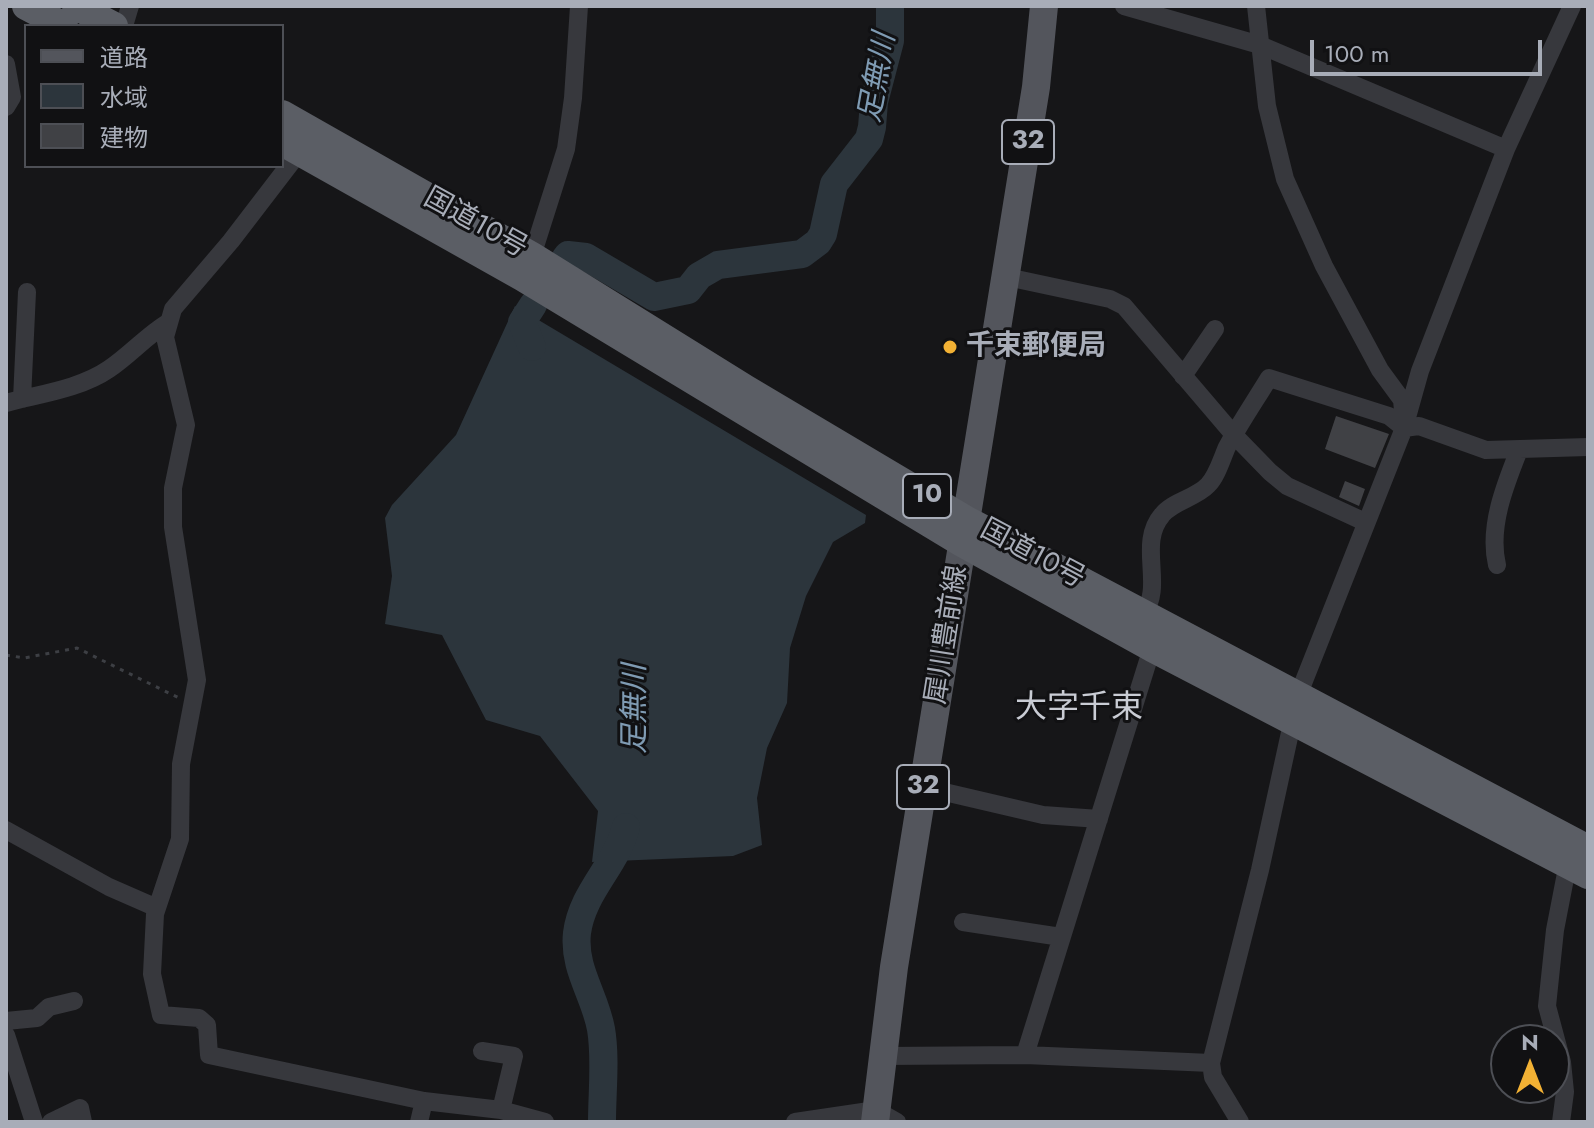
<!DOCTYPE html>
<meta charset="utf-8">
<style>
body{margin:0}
#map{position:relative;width:1594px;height:1128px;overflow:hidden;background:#161618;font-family:Jost,"Noto Sans JP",sans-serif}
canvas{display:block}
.frame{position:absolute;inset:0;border:8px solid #a8adb8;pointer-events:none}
.legend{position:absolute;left:24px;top:24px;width:260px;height:144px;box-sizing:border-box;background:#111113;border:2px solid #4d4f55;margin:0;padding:10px 14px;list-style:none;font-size:24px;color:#a8adb8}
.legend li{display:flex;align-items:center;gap:16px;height:40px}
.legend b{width:40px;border:2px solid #4d4f55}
.north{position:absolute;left:1490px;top:1024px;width:80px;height:80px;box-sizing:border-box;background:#111113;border:2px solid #4d4f55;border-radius:50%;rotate:0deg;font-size:22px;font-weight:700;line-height:32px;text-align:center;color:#a8adb8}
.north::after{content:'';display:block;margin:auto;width:28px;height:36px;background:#f2b134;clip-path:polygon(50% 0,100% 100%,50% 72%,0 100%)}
.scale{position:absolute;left:1310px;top:40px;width:232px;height:36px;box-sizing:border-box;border:4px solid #a8adb8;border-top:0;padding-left:10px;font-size:24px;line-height:28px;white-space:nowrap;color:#a8adb8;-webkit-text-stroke:6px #111113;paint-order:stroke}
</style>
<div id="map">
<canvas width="1594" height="1128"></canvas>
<div class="frame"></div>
<ul class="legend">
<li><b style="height:10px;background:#53555c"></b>道路</li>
<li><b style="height:22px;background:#2c353c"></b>水域</li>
<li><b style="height:22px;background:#404145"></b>建物</li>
</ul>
<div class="north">N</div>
<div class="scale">100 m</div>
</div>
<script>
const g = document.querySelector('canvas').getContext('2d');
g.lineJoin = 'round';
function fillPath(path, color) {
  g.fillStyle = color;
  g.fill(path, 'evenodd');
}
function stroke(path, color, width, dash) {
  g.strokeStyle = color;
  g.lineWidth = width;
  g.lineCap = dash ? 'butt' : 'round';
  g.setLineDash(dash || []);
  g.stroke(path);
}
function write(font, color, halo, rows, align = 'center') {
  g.font = font + ' Jost,"Noto Sans JP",sans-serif';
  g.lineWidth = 6;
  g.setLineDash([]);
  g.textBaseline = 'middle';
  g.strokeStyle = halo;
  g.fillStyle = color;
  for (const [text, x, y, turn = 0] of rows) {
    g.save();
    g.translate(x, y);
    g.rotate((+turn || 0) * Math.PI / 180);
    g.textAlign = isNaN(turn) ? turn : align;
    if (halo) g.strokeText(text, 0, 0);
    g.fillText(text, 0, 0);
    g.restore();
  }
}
fillPath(new Path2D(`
 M515,306L866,515L865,523L833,542L806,596L790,648L787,703L767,748L757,798L762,845L733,856L592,862L598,811L540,736L486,720L442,635L385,624L392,576L385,518L392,505L456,435Z`), '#2c353c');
stroke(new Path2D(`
 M565,259L568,255L586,257L654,297L688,290L699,276L718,265L802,254L818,242L823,234L834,184L869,139L872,127L874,102L890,41V6
 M532,347L522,322L533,305
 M602,1122C602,1092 606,1058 601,1029C595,995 573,969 577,933C582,892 616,866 626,827`), '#2c353c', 28);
fillPath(new Path2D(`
 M1336,416L1389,434L1375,468L1325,449Z
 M1345,481L1365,489L1359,506L1339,497Z`), '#404145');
stroke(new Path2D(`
 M6,655L24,658L77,648L179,698`), '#3d3f44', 3, [4, 6]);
stroke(new Path2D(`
 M1124,6L1260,45L1506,149
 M1256,6L1267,106L1285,179L1324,266L1380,370L1402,400L1404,421
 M124,26L130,6
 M6,64L12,97L6,107
 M300,151L231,241L173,309L165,337L186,425L173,488V527L197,680L181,764L180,839L155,914L152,974L161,1015L199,1018L207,1025L209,1055L424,1101L501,1110L545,1122
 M532,256L566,149L573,98L579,6
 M1007,277L1110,299L1124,306L1234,435L1270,472L1287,486L1365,522
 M1183,376L1215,329
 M22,399L27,292
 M6,403C39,394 80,389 109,369C130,355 147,335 169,322
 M1497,565C1488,527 1505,485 1519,450
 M923,787L1043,815L1099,819
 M6,830L109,887L157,908
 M963,922L1061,937
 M6,1021L37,1018L49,1007L74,1001
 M6,1035L34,1122
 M482,1051L514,1056L501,1110
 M1025,1055L1152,648L1143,614C1165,586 1137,544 1162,515C1173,501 1196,498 1208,485C1217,476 1222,458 1227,447C1240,423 1255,401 1269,378L1389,416L1404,428L1419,426L1486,450L1588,447
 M883,1056L1025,1055L1211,1063
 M51,1122L80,1108L83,1122
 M419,1122L424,1101
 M795,1122L876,1110L897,1122
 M1240,1122L1213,1077L1211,1063L1260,870L1298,696L1404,428L1420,371L1506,149L1572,6
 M1561,1122L1565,1092L1562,1062L1547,1006L1555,930L1568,863`), '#37383d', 18);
stroke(new Path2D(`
 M875,1122L894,967L1036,87L1044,6`), '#53555c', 28);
stroke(new Path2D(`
 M26,6L64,26
 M76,6L114,26
 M282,114L532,256L746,389L965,519L1588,849
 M282,142L522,277L962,543L1152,648L1588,875`), '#5b5e65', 28);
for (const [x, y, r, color] of [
 [950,347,8,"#f2b134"]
]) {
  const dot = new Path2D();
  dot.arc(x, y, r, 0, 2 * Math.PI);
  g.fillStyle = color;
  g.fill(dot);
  stroke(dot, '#111113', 3);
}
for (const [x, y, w] of [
 [1028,142,52],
 [927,496,48],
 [923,787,52]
]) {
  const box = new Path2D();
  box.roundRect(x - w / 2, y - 22, w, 44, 6);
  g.fillStyle = '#111113';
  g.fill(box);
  stroke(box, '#a8adb8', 2);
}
write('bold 26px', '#a8adb8', null, [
 ["32",1028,142],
 ["10",927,496],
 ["32",923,787]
]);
write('28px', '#a8adb8', '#111113', [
 ["国道10号",475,224,29],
 ["国道10号",1032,555,28],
 ["犀川豊前線",948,635,-81]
]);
write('bold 28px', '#a8adb8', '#111113', [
 ["千束郵便局",966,347]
], 'left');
write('italic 30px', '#7f9bb3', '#111113', [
 ["足無川",879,78,-80],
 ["足無川",637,709,-90]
]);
write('32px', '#c9ccd4', '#111113', [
 ["大字千束",1079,709]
]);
</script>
